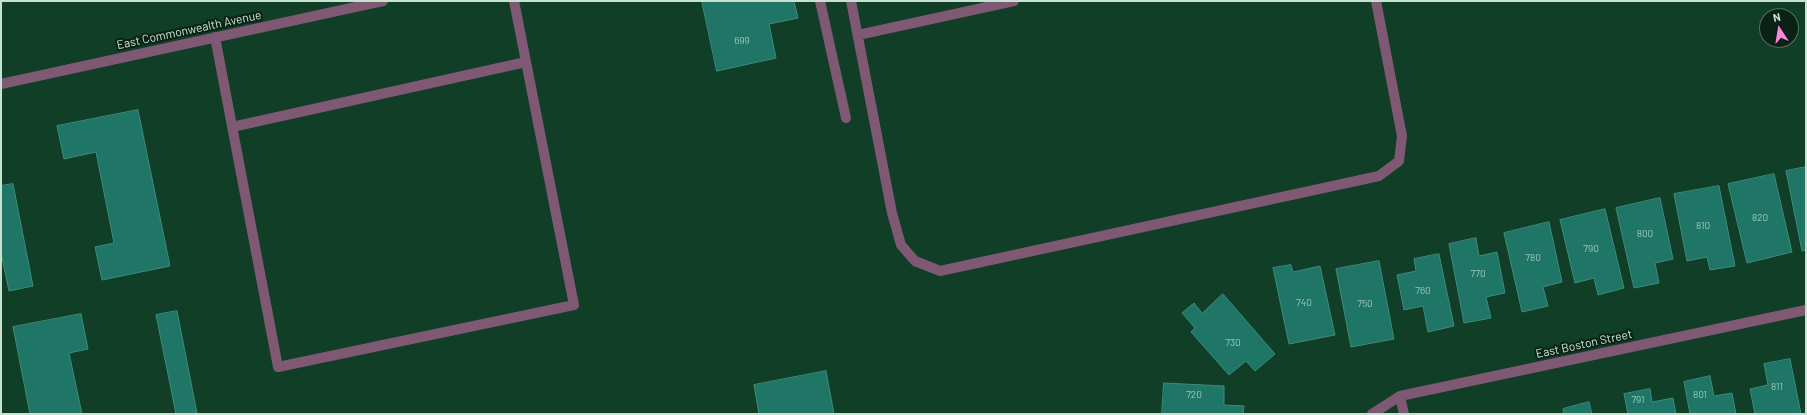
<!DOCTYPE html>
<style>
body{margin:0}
#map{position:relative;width:1807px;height:415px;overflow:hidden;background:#103e27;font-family:Barlow,sans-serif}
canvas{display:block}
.frame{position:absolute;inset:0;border:2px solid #c6e3d1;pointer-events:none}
.north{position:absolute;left:1759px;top:8px;width:40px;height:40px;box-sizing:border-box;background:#092215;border:1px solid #556f60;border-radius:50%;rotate:348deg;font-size:11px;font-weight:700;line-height:16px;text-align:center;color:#c6e3d1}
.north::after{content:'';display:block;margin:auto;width:14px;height:18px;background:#ff85df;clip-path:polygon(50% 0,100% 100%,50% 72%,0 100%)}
</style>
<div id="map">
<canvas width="1807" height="415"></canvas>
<div class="frame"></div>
<div class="north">N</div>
</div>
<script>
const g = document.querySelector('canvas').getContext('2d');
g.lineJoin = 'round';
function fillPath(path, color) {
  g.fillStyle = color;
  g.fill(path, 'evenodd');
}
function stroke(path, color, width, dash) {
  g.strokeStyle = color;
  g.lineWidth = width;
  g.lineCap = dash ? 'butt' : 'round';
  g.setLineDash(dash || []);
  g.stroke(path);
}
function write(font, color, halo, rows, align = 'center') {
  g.font = font + ' Barlow,sans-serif';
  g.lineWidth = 4;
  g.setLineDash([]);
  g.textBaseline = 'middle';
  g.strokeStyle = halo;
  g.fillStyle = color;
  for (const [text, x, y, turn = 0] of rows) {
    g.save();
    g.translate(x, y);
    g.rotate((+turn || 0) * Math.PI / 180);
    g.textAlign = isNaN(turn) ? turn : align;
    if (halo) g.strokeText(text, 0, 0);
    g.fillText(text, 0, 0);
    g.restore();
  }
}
const building = new Path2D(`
 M702,1H794L798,18L769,24L776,58L717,71Z
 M138,110L170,266L102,280L95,247L114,243L96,152L64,159L57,126Z
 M1806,167V250L1802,251L1786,171Z
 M1774,174L1792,252L1747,263L1728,184Z
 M13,184L33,286L9,291L1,253V186Z
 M1719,186L1735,266L1710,270L1707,257L1687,261L1674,194Z
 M1660,198L1673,259L1655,263L1659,283L1634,288L1616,208Z
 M1605,209L1624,288L1598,295L1594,278L1575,283L1560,220Z
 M1549,222L1562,282L1543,287L1548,306L1522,312L1504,233Z
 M1476,238L1479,256L1497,252L1505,293L1486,297L1491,318L1464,323L1449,244Z
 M1439,254L1454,326L1428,332L1423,306L1404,310L1397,275L1416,271L1414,259Z
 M1379,261L1394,339L1351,347L1336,269Z
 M1291,265L1293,272L1320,266L1335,335L1289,344L1273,268Z
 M1223,294L1275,354L1255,371L1246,361L1229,375L1191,332L1195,328L1182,313L1194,303L1202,313Z
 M177,311L197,413L192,414H176L156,315Z
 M81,314L88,349L69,353L82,414H30L13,327Z
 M1790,359L1801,414H1755L1750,389L1768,385L1764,364Z
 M826,371L834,414H759L754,385Z
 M1710,376L1714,396L1732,393L1736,414H1690L1684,382Z
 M1164,383L1224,386V405L1244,406L1243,414H1162Z
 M1650,389L1652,402L1673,398L1676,414H1628L1624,394Z
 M1589,402L1592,414H1564L1563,409Z`);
fillPath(building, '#1f7666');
stroke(building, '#3e8b7b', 1);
stroke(new Path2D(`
 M820,1L846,118
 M851,1L892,213L901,245L915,261L940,271L1379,176L1399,161L1402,136L1376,1
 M858,35L1014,1
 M215,37L278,367L574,305L514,1
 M1,84L383,1
 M232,127L526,62
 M1400,396L1404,414
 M1372,414L1400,396L1806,310`), '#7f5874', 10);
write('10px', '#9cc8b6', null, [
 ["699",742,41],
 ["820",1760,218],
 ["810",1703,226],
 ["800",1645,234],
 ["790",1591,249],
 ["780",1533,258],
 ["770",1478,274],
 ["760",1423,291],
 ["740",1304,303],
 ["750",1365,304],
 ["730",1233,343],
 ["811",1777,387],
 ["720",1194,395],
 ["801",1700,395],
 ["791",1638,400]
]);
write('12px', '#c6e3d1', '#092215', [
 ["East Commonwealth Avenue",189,30,-12],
 ["East Boston Street",1584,344,-12]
]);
</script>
